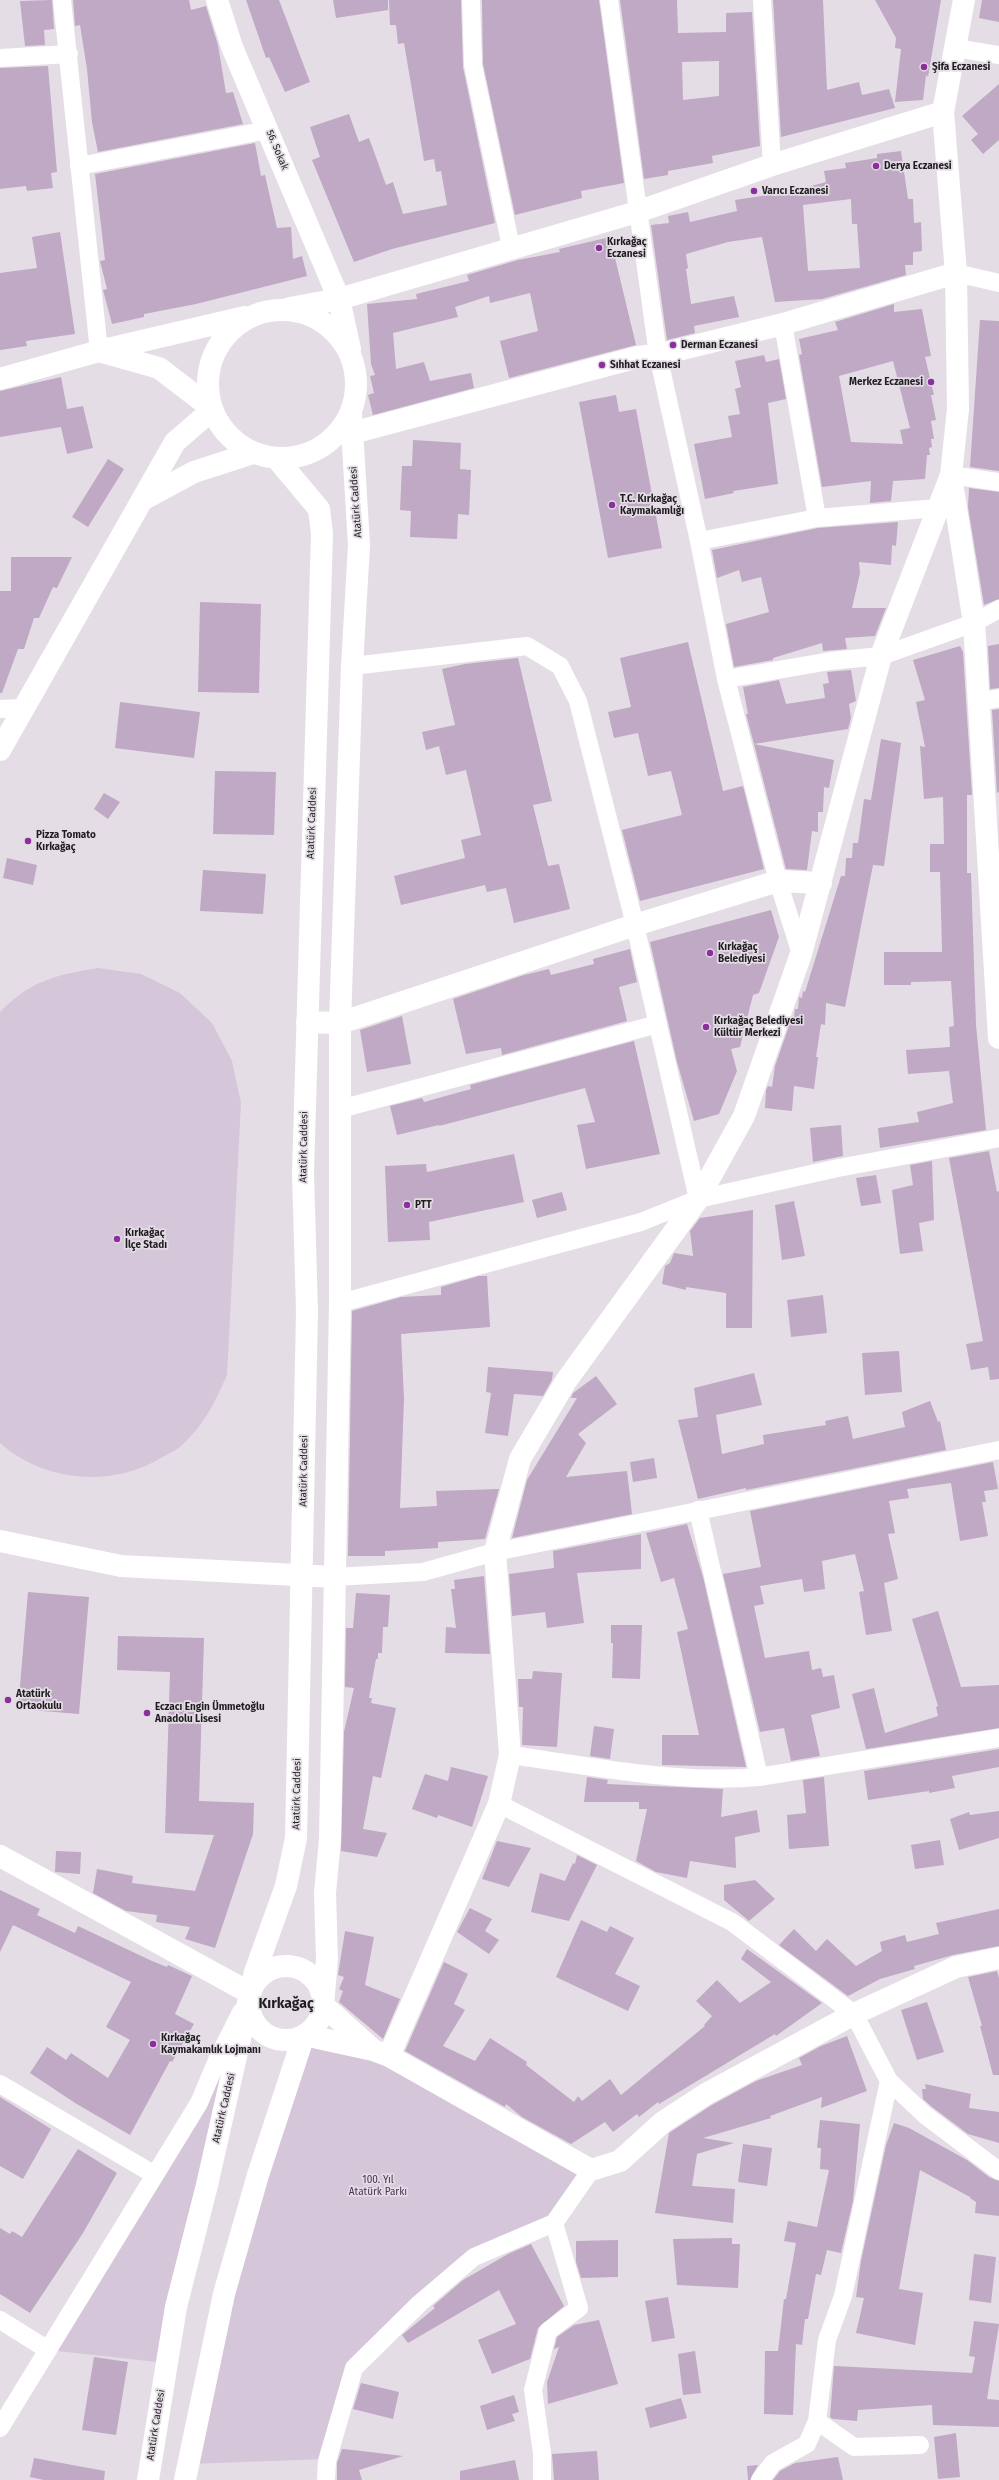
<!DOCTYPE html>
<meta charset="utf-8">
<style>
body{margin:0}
canvas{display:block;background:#e4dde5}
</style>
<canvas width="999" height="2480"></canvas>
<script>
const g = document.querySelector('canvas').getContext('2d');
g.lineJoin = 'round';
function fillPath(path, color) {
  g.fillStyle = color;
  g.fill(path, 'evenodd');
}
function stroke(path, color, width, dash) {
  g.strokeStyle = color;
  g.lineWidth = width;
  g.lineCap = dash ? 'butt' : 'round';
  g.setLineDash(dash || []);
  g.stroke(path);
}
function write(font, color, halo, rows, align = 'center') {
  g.font = font + ' "Fira Sans",sans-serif';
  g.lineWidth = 3.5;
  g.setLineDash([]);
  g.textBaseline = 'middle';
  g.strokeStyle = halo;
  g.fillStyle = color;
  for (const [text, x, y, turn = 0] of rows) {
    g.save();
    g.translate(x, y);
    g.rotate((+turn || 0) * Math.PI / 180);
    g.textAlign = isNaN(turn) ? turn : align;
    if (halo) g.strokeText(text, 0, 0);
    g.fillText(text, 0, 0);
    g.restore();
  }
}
fillPath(new Path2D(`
 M98,968L141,974L180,993L212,1023L232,1061L241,1103L227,1375C214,1404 205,1424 181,1446C176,1451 167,1454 161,1458C111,1488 44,1482 0,1443V1012C31,980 57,975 98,968Z
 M250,1993L166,2363L48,2350L199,2103Z
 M305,2037L373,2052L589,2170L553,2221L474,2256L352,2367L326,2459L190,2464L209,2379Z`), '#d6c6da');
fillPath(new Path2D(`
 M52,0L54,29L44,30L45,45L25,46L20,1Z
 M73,0H189L191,10L206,6L218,45L226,93L233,92L243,124L98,152L92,122L87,69L80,25L75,26Z
 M246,0H279L310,82L285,92L269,57L266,58Z
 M333,0H388V10L336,18Z
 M389,0H461L463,67L495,223L392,249L354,262L312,160L320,157L310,127L349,114L359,142L369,138L386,185L393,182L403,214L447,205L441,171L436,172L434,159L424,161L404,43L398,44L396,25H390Z
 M482,0H599L624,183L581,191L582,198L515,215L483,64Z
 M620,0H677L678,33L726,32V13L752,12L760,146L712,156L713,163L668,171V175L644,179ZM719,61V96L683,100L682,62Z
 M773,0H823L827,90L859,82L862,95L889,89L895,108L781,137Z
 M875,0H941L928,77L926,75L923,100L895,102L901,49L895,48L896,38Z
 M982,0H999V22L979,18Z
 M48,66L57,172L51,173L53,188L27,191L26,186L0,189V68Z
 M999,84V140L983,154L971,140L978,134L962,116Z
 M255,143L261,176L265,175L277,228L291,227L293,259L302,256L307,276L196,304L144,314V317L112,324L103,290L107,289L100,261L105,260L95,174Z
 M901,151L908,199H913L914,223L921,222L922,251L913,252V265H905L906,275L822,299L775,302L762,237L728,242L686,254L688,268L686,269L691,304L734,296L739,317L694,326L695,333L667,340L651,225L669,223L668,216L688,212L690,222L737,211L735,200L774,194L775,196L826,182L824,171L846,168L845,163L877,158V154ZM851,199L852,224H857L860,268L808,271L803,205Z
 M60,232L75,334L26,341L27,346L0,350V273L37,268L32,237Z
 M610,237L636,345L509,378L500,341L538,331L530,293L490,303L489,296L455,307L458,317L393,333L396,369L424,362L430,381L471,373L474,388L373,415L368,395L374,393L370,376L375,375L371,364L367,304L417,299L416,294L469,281L467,275L518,260L560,252L559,249Z
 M894,304V312L922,309L931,356L925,357L934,395H931L936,420L931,421L934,439H931L932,447L929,448L930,455H927L925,479L893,481L891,501L870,503L871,481L822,487L799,355L802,354L799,339L838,330L835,322ZM893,361L910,428L900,430L903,444L851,442L839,376Z
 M980,320L999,321V471L970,467Z
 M764,355L766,362L779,359L786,399L768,403L778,484L733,491L734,493L705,499L694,444L732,437L728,416L740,414L735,389L741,387L735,361Z
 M61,377L67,409L83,406L93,448L67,454L61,427L0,437V391Z
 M616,395L619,412L636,409L662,548L608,558L579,402Z
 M413,440L461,443L460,469L471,470L469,515L458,514L457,539L410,537L411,511L400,510L402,466H412Z
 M108,459L124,469L88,527L72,517Z
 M969,488L999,492V599L984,605L968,507Z
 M898,522L896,546L892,545L891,565L859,562L860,573L852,608H886L875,636L845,638L847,649L823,651L822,643L773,658V660L734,667L726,624L769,612L761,577L742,582L739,570L717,578L712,550L818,528Z
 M11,557H72L57,588L53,587L39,618H34L24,649H18L2,693H0V591H11Z
 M200,602L261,604L259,693L198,692Z
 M688,642L723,791L743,786L764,869L640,901L622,830L682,815L671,771L648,776L638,733L614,738L608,712L631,707L620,658Z
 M999,644V688L990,689L988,646Z
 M960,646L963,652L972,795H967V873H971L976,1025L986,1130L880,1148L878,1128L919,1122L917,1112L953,1103L949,1071L908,1074L906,1050L950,1047L949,1027L954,1026L951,981L911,982V985H884V952H942L940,872H930V844H944L943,797L924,799L920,746L925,747L916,702L925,700L913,660Z
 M518,658L552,801L533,805L548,866L559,864L570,909L514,923L506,888L487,892L485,885L401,905L394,876L465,858L461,840L481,835L466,770L446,775L439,746L426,750L422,732L455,725L442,669L465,664Z
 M851,670L856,701L849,704L851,718L848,729L754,744L746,714H748L743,687L779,680L786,704L825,698L823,684L829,683L827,672Z
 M120,702L200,712L194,758L115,748Z
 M999,709V792L997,793L992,710Z
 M881,739L901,743L884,866L873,865L845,1007L826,1003L825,1025L821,1024L816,1057H818L814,1089L794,1086L792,1111L765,1108L766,1090L768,1086L772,1087L775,1066L790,1023L793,1024L795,1009H798L799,997L802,998L803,991L805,992L841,876H845L846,858H852L853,843H858L864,799L871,800Z
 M754,744L834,760L829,788L824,787L823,812H818V832L812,831L807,870L786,869Z
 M215,771L276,772L274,835L213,834Z
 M104,793L120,802L108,819L94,809Z
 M7,858L37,865L33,885L3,878Z
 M203,870L266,874L263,914L200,911Z
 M771,910L779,937L759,993L753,995L740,1047L731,1049L737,1071L719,1114L694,1121L677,1062L650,942Z
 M630,949L637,982L619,987L627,1021L502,1055L501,1048L466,1054L453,999L524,975L549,969L551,975L594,964L593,959Z
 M402,1016L411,1064L367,1072L360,1030Z
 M634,1041L660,1154L586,1169L577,1125L595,1122L585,1088L439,1126V1125L397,1135L390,1106L422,1098L424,1102L471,1089L470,1085Z
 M841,1125L843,1156L813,1162L810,1128Z
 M989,1151L997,1192L999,1191V1379L990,1380L988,1367L971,1370L966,1344L983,1341L949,1158Z
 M514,1154L524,1202L429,1222L430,1240L388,1242L385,1166L426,1164L427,1172Z
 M932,1161L934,1220L919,1223L923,1251L900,1254L892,1190L913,1185L910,1165Z
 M876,1175L881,1203L861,1206L856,1178Z
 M562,1192L567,1210L537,1218L532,1200Z
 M794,1201L805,1256L782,1260L775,1205Z
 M753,1210L752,1328H726V1293L686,1287V1290L662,1284L665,1266L670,1263L674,1253L693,1256L690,1231L700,1218Z
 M479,1276H487L490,1327L401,1334L404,1399L400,1508L437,1506L436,1491L499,1489L485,1539L438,1542V1548L385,1551V1556H348L352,1311L401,1297L441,1295V1287Z
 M823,1295L827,1333L791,1337L787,1300Z
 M899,1351L902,1392L865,1395L862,1353Z
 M488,1367L553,1372L552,1380L543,1396L514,1394L508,1436L485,1433L491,1393L486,1392Z
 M754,1373L762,1405L716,1415L722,1454L764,1444L763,1435L826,1425L825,1421L848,1416L853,1439L905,1427L902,1412L930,1401L938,1422L940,1421L946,1450L746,1490V1488L698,1499L678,1420L698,1417L694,1388Z
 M596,1376L617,1404L578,1434L586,1443L566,1477L627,1471L632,1514L512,1538L527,1480L577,1398H571L573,1393Z
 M654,1458L657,1478L633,1482L630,1462Z
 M993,1462L998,1489L984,1491L986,1502H982L988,1536L960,1541L951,1483L907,1489L909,1498L889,1501L895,1533L888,1534L898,1579L884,1583L892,1631L866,1635L859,1592L864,1591L855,1554L822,1561L825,1589L804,1592L802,1579L760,1586L764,1604L754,1606L765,1658L809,1651L812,1670L821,1668L823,1677L834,1675L840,1708L811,1715L820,1756L791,1761L784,1728L760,1732L723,1574L761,1567L750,1511Z
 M687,1524L703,1577L746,1767L662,1765V1735H699L677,1632L688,1629L674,1578L661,1582L646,1533Z
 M641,1534V1569L577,1573L584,1623L547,1628L545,1612L512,1616L509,1574L554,1568L553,1551Z
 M484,1576L490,1654L445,1653L446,1627L456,1628L451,1589H455L454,1580Z
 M28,1592L89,1597L79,1714L18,1709Z
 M356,1593L390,1595L388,1627H383L382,1653H378V1659H376L369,1698H372L371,1703L396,1708L381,1778L373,1776L363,1829L387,1833L377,1857L341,1851L344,1732L354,1688L345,1687L346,1628H353Z
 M938,1611L961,1687L999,1685V1728L866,1749L852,1694L874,1688L885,1733L938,1716L936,1707L938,1706L912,1619Z
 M611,1625H642L640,1679L612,1678L613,1643H611Z
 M118,1636L204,1638L199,1801L254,1803L253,1834L215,1948L185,1939L190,1927L156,1922L157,1915L126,1911L93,1893L97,1869L133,1876L132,1883L195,1891L214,1835L165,1833L170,1672L117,1670Z
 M533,1671L562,1673L557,1747L522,1745L523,1707H519L518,1679H532Z
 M594,1726L614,1729L610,1759L590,1756Z
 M999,1749V1767L952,1776L955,1788L929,1793V1791L868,1800L864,1771Z
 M451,1767L488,1776L472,1827L438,1815L437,1818L412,1809L425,1774L448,1781Z
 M587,1777L608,1780L607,1784L723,1789L721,1817L757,1810L760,1832L735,1837L736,1868L690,1861L687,1878L656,1872L636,1861L647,1809H639V1802H584Z
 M824,1777L829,1846L789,1849L787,1815L806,1813L803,1780Z
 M999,1811V1838L959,1850L950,1819L969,1812L970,1815Z
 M940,1840L944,1865L915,1869L911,1845Z
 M497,1841L531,1848L509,1887L482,1879Z
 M56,1851L81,1852L80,1874L55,1872Z
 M577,1855L597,1865L569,1921L531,1912L540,1873L565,1881L573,1863L575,1864Z
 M755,1880L775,1899L749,1921L724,1900V1885Z
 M0,1890L40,1909L37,1915L75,1933L78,1926L152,1961L167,1967L168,1965L192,1976L175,2014L194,2024L172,2062L170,2061L130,2135L75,2103L30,2073L47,2047L66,2060L71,2053L108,2078L130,2040L106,2027L131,1982L13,1925L0,1952Z
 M470,1908L492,1919L485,1931L499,1940L489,1954L457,1932Z
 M999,1909V1946L953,1955L914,1966L915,1969L880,1979L848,1996L779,1945L794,1929L816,1951L827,1939L856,1966L882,1951L880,1942L905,1935L907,1942L939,1934L936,1923Z
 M581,1920L607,1932L610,1926L634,1938L615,1974L640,1986L628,2011L556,1977Z
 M345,1931L374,1937L365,1985L400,1999L383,2039L339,2002L343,1991L339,1989L344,1977L338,1975Z
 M747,1949L822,2003L776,2036L775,2034L659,2104L658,2102L639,2117L637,2114L613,2132L605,2122L571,2144L522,2117L506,2104L505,2107L405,2051L444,1962L468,1974L454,2004L465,2010L443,2046L475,2061L490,2038L527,2062L526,2065L574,2102L578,2096L582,2101L610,2079L621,2095L705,2026L704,2025L712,2016L696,2001L717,1980L740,2003L771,1982L741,1959Z
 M997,1971L999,1978V2075H993L980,2026H982L968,1977Z
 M927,2002L944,2052L917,2060L901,2010Z
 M847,2036L867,2091L821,2108L822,2097L770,2116L771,2118L703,2138L734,2143L697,2154L692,2186L735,2189L733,2223L655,2213L669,2133L712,2105L756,2081L802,2065L799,2058L821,2046Z
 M925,2084L971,2094L969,2108L999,2112V2143L968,2134L932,2107L923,2099L922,2089H926Z
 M0,2097L51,2129L23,2179L0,2166Z
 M820,2120L860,2124L853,2201L841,2253L827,2250L821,2275L816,2274L808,2319H805L802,2345L796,2344L793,2415L764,2414L765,2351H778L784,2299H786L796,2243L784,2241L788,2221L817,2227L829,2170L820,2169L821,2148H817Z
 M894,2123L909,2128L967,2160L989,2177L999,2181V2216L975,2213L976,2202L970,2198V2197L920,2170L899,2289L923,2293L915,2345L856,2333L864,2298L856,2297L861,2261L886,2145Z
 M743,2144L772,2148L767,2186L738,2182Z
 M78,2149L117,2173L83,2233L30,2313L0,2294V2228L10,2234L12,2231L22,2237Z
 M732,2238V2244H740L738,2288L677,2285L673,2239Z
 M618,2240V2277L581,2278L576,2262V2241Z
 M531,2244L564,2306L538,2328L530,2359L492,2374L478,2340L516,2324L499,2290L408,2343L402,2335L435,2308L433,2306L463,2280L508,2254Z
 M974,2254L996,2257L991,2303L969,2300Z
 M668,2297L675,2338L652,2342L645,2301Z
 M599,2320L618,2384L548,2404L547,2382L559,2347L554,2349L557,2337L574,2325Z
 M974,2321L999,2324L987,2399L999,2400V2427L933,2425L932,2405L858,2410L857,2421L833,2419L830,2417L834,2366L972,2373L975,2357L969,2356Z
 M695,2351L701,2393L683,2395L678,2354Z
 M94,2357L128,2362L116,2435L82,2430Z
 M361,2383L399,2392L393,2419L353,2409Z
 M514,2395L519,2412L512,2414L515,2421L487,2430L480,2406Z
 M681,2398L687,2418L650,2428L645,2408Z
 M956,2433L960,2477L938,2479L934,2437Z
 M342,2449L362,2451L403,2456L359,2470L362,2480H337V2463Z
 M597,2451L599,2480H554L552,2454Z
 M838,2457L843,2480H773L780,2471L795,2463Z
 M34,2458L105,2471L104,2480H44L30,2477Z
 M515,2460L519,2480H460V2471Z
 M758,2465L750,2480H748L747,2466Z`), '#bfa9c4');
stroke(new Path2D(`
 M62,0L99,351
 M471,0L473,65L511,247
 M609,0L658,355L699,541L726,679L778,881L801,954
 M762,0L772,165
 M955,48L999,55
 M0,58L69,54
 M79,166L268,130
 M956,273L999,283
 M783,324L817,518
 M951,475L999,482
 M699,541L817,518L938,508
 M352,666L527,646L560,666L578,701L635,925L698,1199
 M726,679L830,661L881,656L974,623L999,609
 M978,702L999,698
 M0,709L24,708
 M340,1109L658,1024
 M340,1303L641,1222L698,1199L838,1168L999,1138
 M698,1510L759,1777
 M335,1577L423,1572L495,1552L999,1450
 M510,1755C592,1766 676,1784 759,1777L999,1738
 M499,1804L732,1922L854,2014L889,2081L925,2115L999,2171
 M0,2084L155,2175
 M0,2320L48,2350
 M817,2421L854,2447L920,2445
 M0,2428L199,2103L218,2058L241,2012
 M326,2480L327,2461L354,2368L420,2303L474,2257L554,2223L591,2170
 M542,2480V2453L533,2390L548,2331L579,2308L554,2223
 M760,2480L773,2463L807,2444L817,2421L827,2340L843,2296L889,2081`), '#fff', 18);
stroke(new Path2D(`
 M217,0L232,47L339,299L637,212L772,165L943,112
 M290,308L339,299L350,349
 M208 384a74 74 0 1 1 148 0a74 74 0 1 1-148 0Z
 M102,352L159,368L210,407
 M0,379L99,351L245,317
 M212,410L175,442L142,500L194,472L253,453
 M351,413L359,545L352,666L340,1023V1303L330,1839L325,1893L327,1959L323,2005L373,2050
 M352,433L638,357L658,355L783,324L956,273
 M951,476L974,623L999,1038
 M0,750L142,500
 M307,1022L340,1023L635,925L778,881L821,883
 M0,1541L121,1566L335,1577
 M0,1856L250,1993
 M249 2003a37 37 0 1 1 74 0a37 37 0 1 1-74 0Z
 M389,2056L499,1804L510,1755L495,1552L520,1459L566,1381L698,1199L744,1116L801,954L881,656L951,475L958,409L956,273L943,112L964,0
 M148,2480L176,2307L207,2185L255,1972L286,1886L296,1838L307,1312L303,1173L322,534L319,509L277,459
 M185,2480L224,2294L258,2175L304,2035L373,2050L389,2056L591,2170L620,2161L663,2122L706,2094L854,2014L956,1967L999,1958`), '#fff', 22);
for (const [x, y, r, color] of [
 [924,67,4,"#89309c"],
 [876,166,4,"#89309c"],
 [754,191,4,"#89309c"],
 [599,248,4,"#89309c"],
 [673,345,4,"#89309c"],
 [602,365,4,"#89309c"],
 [931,382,4,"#89309c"],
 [612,505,4,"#89309c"],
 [28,841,4,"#89309c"],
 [710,953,4,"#89309c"],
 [706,1027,4,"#89309c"],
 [407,1205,4,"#89309c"],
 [117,1239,4,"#89309c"],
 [8,1700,4,"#89309c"],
 [147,1713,4,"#89309c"],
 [153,2044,4,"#89309c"]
]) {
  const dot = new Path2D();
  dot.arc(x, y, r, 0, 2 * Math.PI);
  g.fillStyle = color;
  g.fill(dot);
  stroke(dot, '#e4dde5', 1.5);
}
write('bold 10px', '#1f1d20', '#e4dde5', [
 ["Şifa Eczanesi",932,67],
 ["Derya Eczanesi",884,166],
 ["Varıcı Eczanesi",762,191],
 ["Kırkağaç",607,242],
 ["Eczanesi",607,254],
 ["Derman Eczanesi",681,345],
 ["Sıhhat Eczanesi",610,365],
 ["Merkez Eczanesi",923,382,"right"],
 ["T.C. Kırkağaç",620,499],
 ["Kaymakamlığı",620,511],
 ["Pizza Tomato",36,835],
 ["Kırkağaç",36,847],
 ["Kırkağaç",718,947],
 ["Belediyesi",718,959],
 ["Kırkağaç Belediyesi",714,1021],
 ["Kültür Merkezi",714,1033],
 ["PTT",415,1205],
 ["Kırkağaç",125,1233],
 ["İlçe Stadı",125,1245],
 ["Atatürk",16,1694],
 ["Ortaokulu",16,1706],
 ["Eczacı Engin Ümmetoğlu",155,1707],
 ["Anadolu Lisesi",155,1719],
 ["Kırkağaç",161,2038],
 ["Kaymakamlık Lojmanı",161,2050]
], 'left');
write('10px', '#1f1d20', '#e4dde5', [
 ["56. Sokak",277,150,67],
 ["Atatürk Caddesi",356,502,-94],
 ["Atatürk Caddesi",312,823,-88],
 ["Atatürk Caddesi",304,1147,-89],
 ["Atatürk Caddesi",304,1471,-89],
 ["Atatürk Caddesi",297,1794,-89],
 ["Atatürk Caddesi",224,2108,-77],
 ["Atatürk Caddesi",156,2425,-81]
]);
write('10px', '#4c2d53', '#e4dde5', [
 ["100. Yıl",378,2180],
 ["Atatürk Parkı",378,2192]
]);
write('bold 14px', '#1f1d20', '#e4dde5', [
 ["Kırkağaç",286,2004]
]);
</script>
